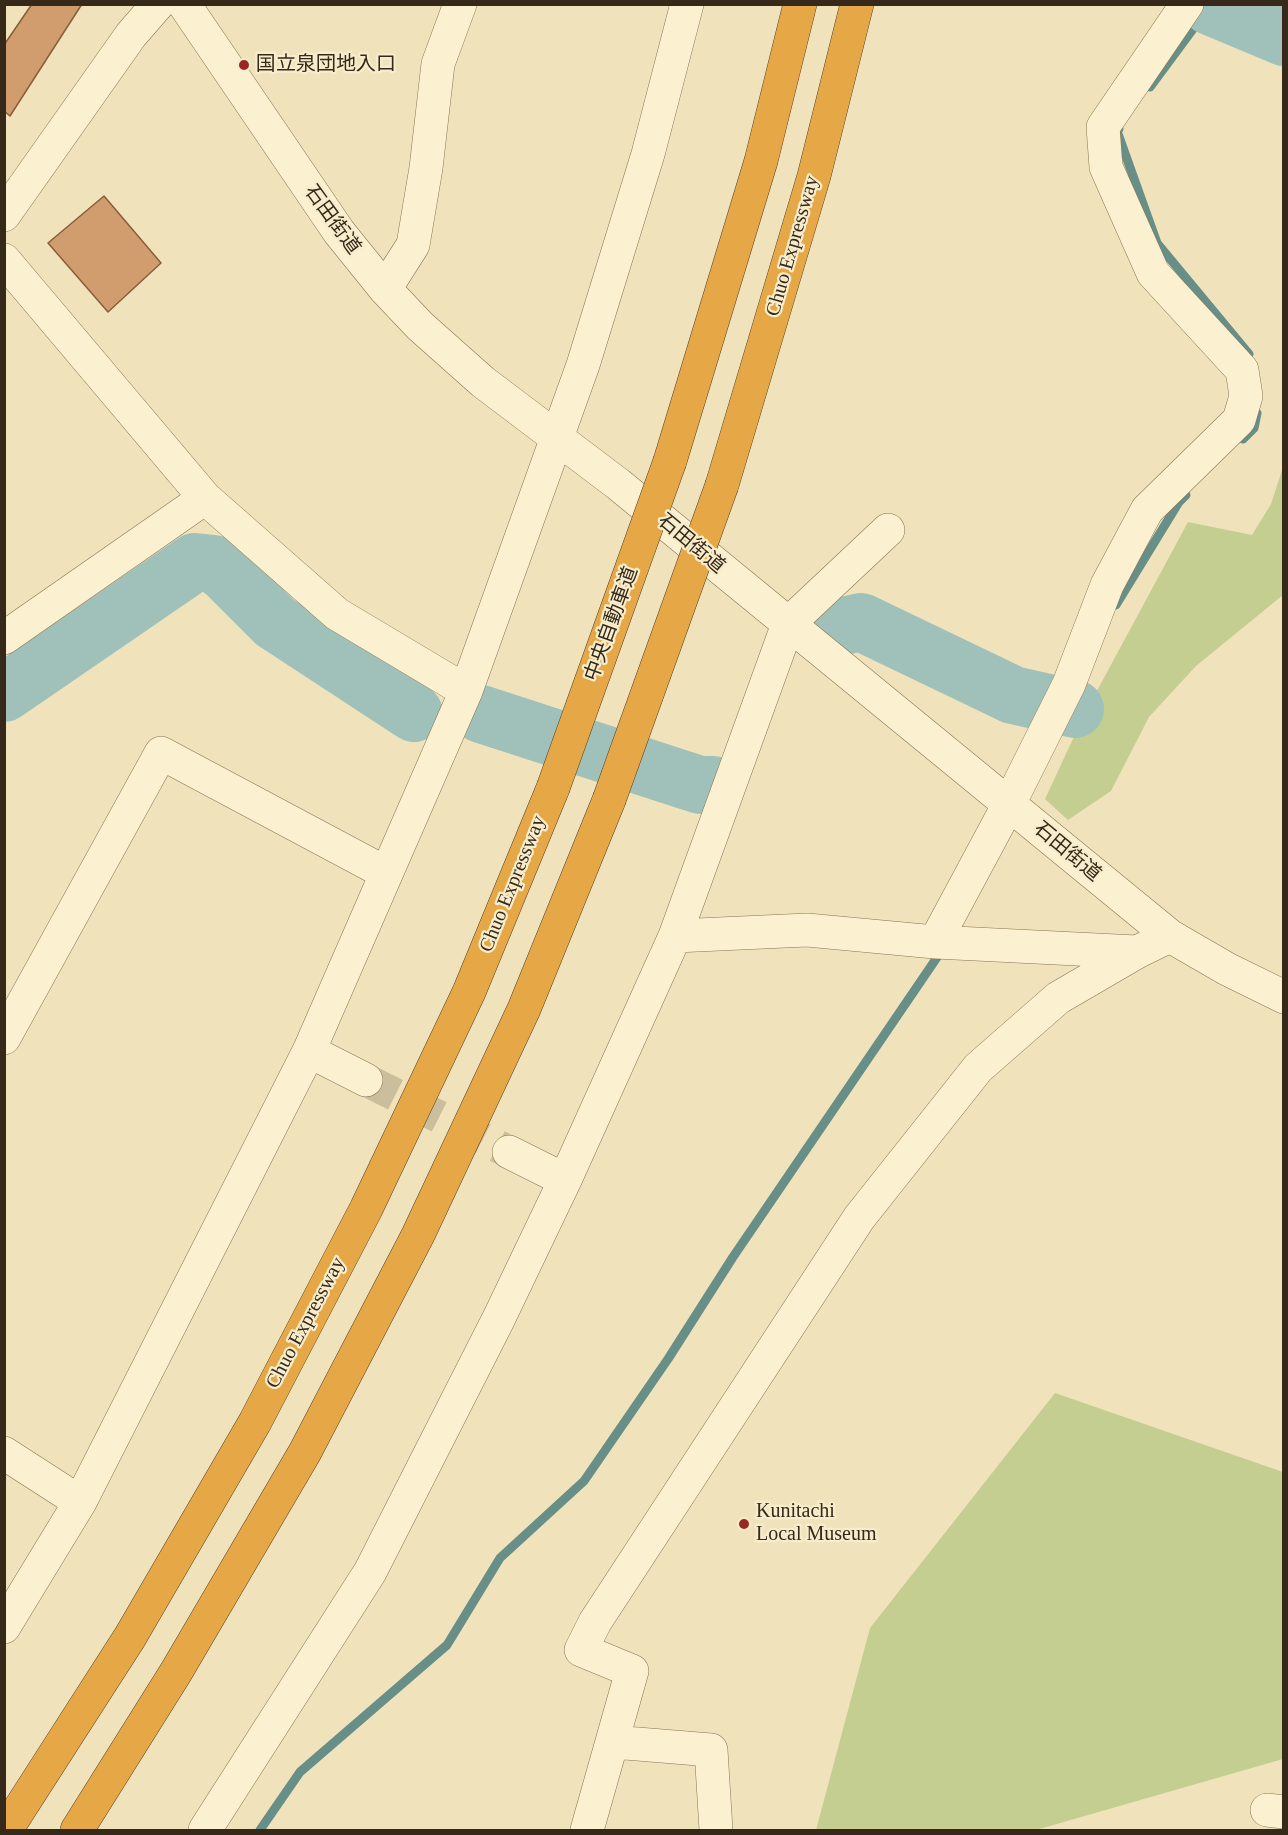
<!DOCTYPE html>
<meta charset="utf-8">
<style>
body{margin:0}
#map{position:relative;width:1288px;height:1835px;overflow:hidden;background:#f0e3bc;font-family:"Times New Roman",serif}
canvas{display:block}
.frame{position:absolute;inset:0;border:6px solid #36291a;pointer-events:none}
</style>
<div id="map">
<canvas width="1288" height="1835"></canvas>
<div class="frame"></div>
</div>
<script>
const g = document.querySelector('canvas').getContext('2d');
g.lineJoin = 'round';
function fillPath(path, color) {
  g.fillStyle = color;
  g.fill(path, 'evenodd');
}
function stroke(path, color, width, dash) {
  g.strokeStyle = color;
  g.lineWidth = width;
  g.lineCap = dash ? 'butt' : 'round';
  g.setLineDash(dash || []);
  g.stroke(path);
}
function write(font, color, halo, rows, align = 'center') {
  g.font = font + ' "Times New Roman","Noto Sans JP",serif';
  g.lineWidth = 4.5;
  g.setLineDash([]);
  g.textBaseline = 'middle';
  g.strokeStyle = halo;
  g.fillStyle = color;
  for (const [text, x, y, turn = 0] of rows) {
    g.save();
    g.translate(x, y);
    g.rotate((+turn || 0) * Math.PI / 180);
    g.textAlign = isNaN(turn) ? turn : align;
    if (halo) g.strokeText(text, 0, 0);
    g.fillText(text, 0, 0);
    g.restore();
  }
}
fillPath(new Path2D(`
 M1283,467V595L1196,666L1149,717L1111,791L1068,820L1045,799L1085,713L1188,522L1252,535L1271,504Z
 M1055,1393L1283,1472V1759L1036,1830H816L870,1628Z`), '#c4ce90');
stroke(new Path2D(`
 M1150,87L1210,6
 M1119,129L1117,131L1157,243L1249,354
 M1243,439L1254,428L1257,413
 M1116,605L1179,502L1186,495
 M1064,729L1080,696
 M260,1830L300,1772L447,1645L500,1558L584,1481L668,1359L733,1257L940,953`), '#678e87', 9);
stroke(new Path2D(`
 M1210,4V6L1284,37
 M835,628L861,622L1013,695L1075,709
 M4,693L195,562L214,564L225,572L275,622L414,713
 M481,714L700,785H713`), '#a0c1b9', 58);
const building = new Path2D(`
 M32,4H82L10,116L4,111V45Z
 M104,196L161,263L108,312L48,243Z`);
fillPath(building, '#d19d6f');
stroke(building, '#895d39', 1.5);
stroke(new Path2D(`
 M366,1080L509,1152`), '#cbbe9c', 33, [33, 16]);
const minor = new Path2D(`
 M184,4L339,232L385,289L420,326L483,382L618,484L1170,936L1227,969L1284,997
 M4,215L131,35L158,4
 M4,260L205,498L337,614L466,691
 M385,289L413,245L426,168L438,64L460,4
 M4,638L205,498
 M675,936L807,930L935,942L1137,952
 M935,942L1009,804L1069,684L1107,585L1147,510L1239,420L1246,396L1242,370L1153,273L1106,167L1103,127L1187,4
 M4,1038L161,753L386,873
 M309,1051L366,1080
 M509,1152L565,1180
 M4,1453L80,1502
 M4,1627L80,1502L309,1051L466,691L583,365L648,154L687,4
 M613,1742L711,1750L716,1830
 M1267,1810L1284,1812
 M205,1830L370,1572L499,1318L565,1180L675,936L788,624L888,530
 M587,1830L632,1671L581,1650L595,1622L859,1218L978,1068L1058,998L1137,952L1170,936`);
const highway = new Path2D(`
 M670,461L761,161L800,4
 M722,485L814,176L857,4
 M6,1830L130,1637L255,1422L366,1209L469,992L553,788
 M77,1830L176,1672L305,1452L418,1235L524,1009L609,800`);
stroke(minor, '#887355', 34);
stroke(highway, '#55402a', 34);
stroke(minor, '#fbf0cf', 33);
stroke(highway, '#e6a846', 33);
const highwayBridge = new Path2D(`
 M553,788L670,461
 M609,800L722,485`);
stroke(highwayBridge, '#55402a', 34, []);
stroke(highwayBridge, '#e6a846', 33);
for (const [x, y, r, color] of [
 [244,65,6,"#9a2721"],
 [744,1524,6,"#9a2721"]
]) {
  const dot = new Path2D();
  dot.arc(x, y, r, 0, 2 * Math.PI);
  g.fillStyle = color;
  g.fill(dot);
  stroke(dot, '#f7edcc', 2);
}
write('20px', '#36291a', '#f7edcc', [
 ["国立泉団地入口",256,65],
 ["Kunitachi",756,1512],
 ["Local Museum",756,1535]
], 'left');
write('20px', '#36291a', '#f7edcc', [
 ["石田街道",332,220,54],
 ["Chuo Expressway",793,246,-74],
 ["石田街道",691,544,40],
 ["中央自動車道",612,624,-70],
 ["石田街道",1067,852,40],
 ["Chuo Expressway",513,884,-68],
 ["Chuo Expressway",306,1323,-62]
]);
</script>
